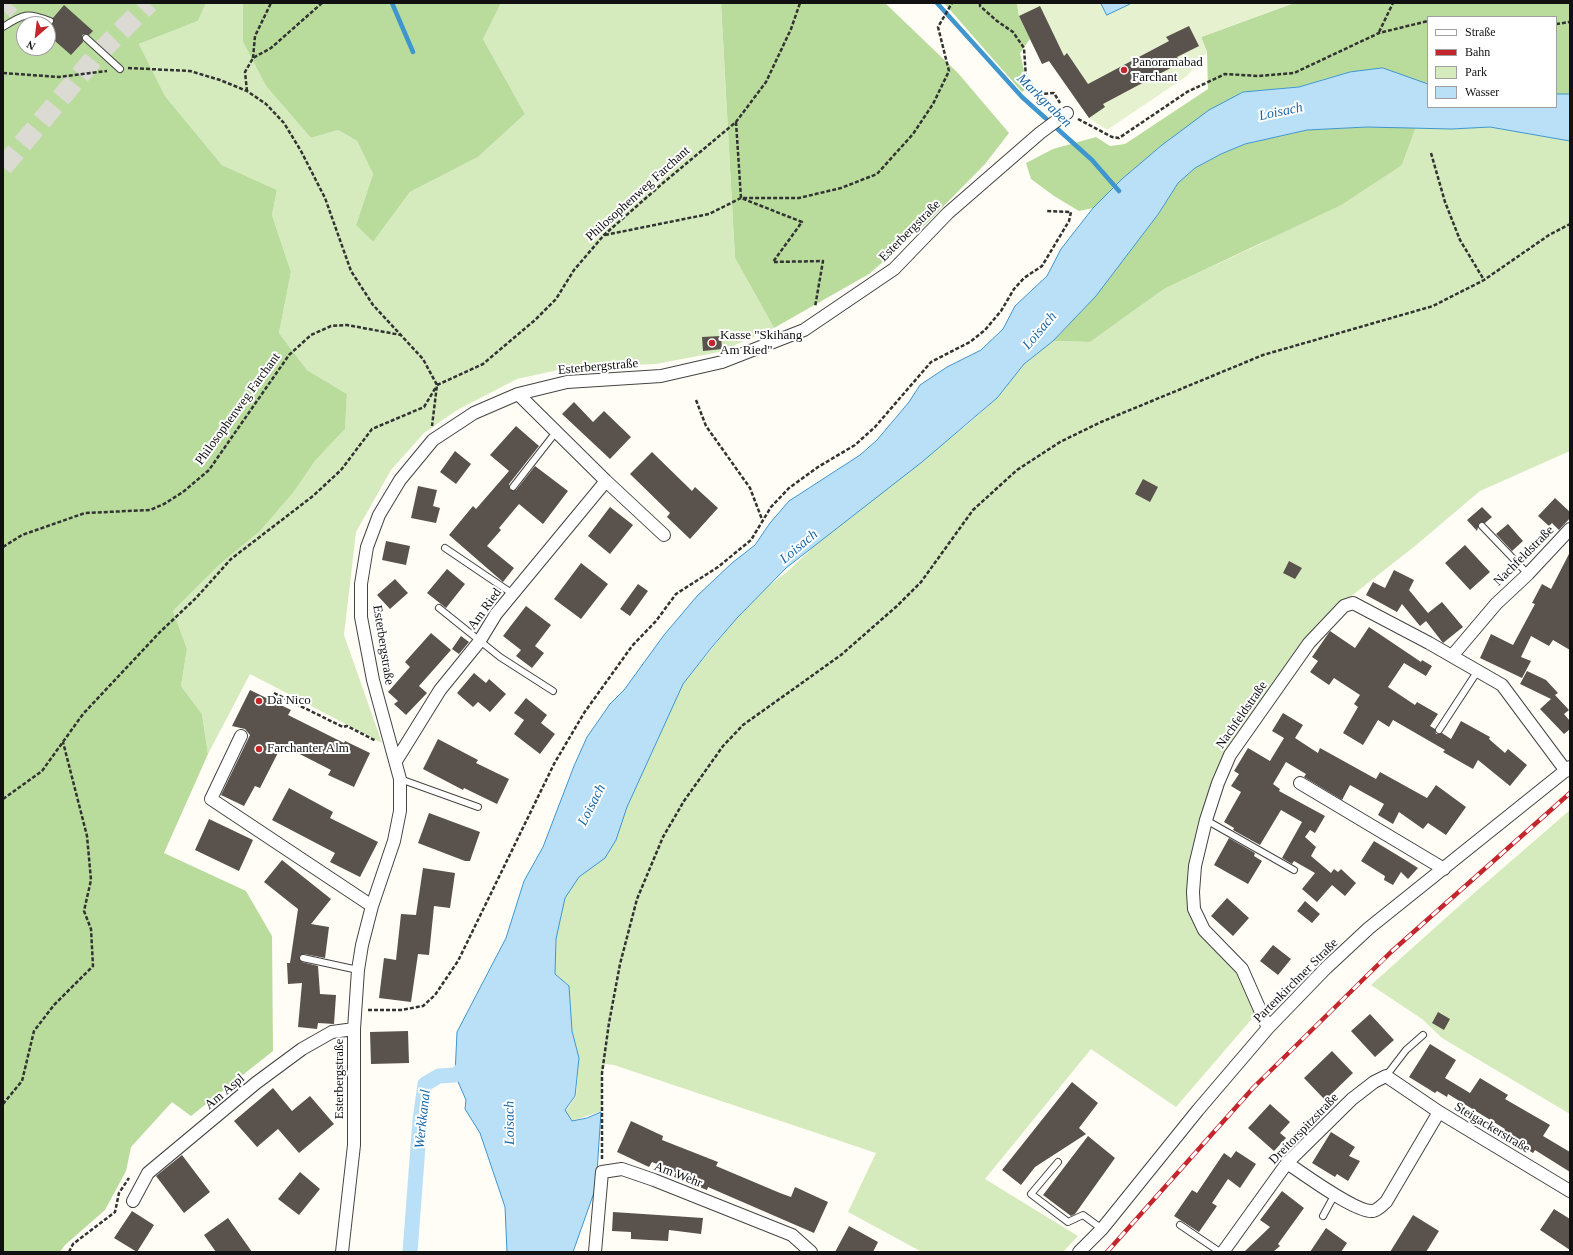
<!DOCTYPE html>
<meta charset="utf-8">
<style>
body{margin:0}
#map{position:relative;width:1573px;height:1255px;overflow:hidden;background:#fffdf5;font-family:"Times New Roman",serif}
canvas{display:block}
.frame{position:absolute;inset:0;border:4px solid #111;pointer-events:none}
.legend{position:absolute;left:1427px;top:16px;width:130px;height:92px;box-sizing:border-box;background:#fff;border:1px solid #a0a0a0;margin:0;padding:5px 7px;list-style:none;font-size:12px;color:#111}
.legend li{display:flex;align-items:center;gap:8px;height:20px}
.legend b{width:20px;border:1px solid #a0a0a0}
.north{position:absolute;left:16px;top:16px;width:40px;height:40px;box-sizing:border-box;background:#fff;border:1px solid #a0a0a0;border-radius:50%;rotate:208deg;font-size:11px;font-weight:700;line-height:16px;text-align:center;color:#111}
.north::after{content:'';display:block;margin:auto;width:14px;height:18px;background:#c4262e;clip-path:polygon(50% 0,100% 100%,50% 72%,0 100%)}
</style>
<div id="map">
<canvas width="1573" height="1255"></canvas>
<div class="frame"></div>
<ul class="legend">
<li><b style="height:5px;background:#fff"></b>Straße</li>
<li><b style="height:5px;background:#c4262e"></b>Bahn</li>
<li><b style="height:11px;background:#d5ebbd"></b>Park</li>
<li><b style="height:11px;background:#b9e0f7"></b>Wasser</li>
</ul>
<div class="north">N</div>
</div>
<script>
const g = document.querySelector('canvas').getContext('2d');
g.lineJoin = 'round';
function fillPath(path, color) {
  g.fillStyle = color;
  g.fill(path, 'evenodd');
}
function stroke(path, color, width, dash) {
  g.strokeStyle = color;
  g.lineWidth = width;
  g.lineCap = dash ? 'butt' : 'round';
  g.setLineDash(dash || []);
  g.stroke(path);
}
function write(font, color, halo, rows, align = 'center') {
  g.font = font + ' "Times New Roman",serif';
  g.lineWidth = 4;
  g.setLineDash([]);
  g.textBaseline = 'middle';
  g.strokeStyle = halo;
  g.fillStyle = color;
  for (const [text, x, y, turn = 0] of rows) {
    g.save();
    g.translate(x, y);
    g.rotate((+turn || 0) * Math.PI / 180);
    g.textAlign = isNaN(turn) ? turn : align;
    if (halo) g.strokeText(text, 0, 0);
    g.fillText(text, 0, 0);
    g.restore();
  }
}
fillPath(new Path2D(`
 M206,3H243V42L266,86L311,138L338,130L357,141L373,174L356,225L373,242L410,192L478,157L525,114L483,39L501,3H721L735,258L774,328L719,352L656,364L567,368L517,379L457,410L424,433L391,470L356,532L344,635L382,743L250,674L208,754L202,714L181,686L187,649L173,611L219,565L260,531L293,493L315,461L345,429L347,394L307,370L279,333L291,272L272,215L277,190L222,165L165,96L139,44L198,21Z
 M1416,127L1452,129L1490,127L1570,141V451L1480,491L1415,546L1350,597L1340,601L1304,642L1226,753L1190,907L1235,968L1256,1014L1176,1107L1091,1049L985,1179L1078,1236L1063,1252H922L848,1212L876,1153L614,1065L605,1064L602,1073V1111L572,1121L565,1112L576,1096L579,1058L572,1031L569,986L555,974L556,939L565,897L579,877L591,868L616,840L627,807L683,684L737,618L766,588L788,571L827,534L968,424L997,398L1024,364L1053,341L1090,342L1164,289L1260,244L1402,165Z
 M1570,810V1114L1442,1038L1422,1019L1371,985L1458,907Z`), '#d5ebbd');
fillPath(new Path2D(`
 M3,3H206L198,21L139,44L165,96L222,165L277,190L272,215L291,272L279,333L307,370L347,394L345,429L315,461L293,493L260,531L219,565L173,611L187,649L181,686L202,714L208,754L164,853L246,891L272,936L273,1051L191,1116L172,1102L131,1147L126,1171L105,1210L65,1245L60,1252H3ZM24,24H48V48H24Z
 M243,3H501L483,39L525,114L478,157L410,192L373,242L356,225L373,174L357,141L338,130L311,138L266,86L243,42Z
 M721,3H885L958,73L1009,133L985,164L926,224L869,274L774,328L735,258Z
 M944,3H1017L1019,16L1030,39L1020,53L1028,88L1022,92Z
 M1294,3H1570V94H1556V17H1428V84L1350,72L1299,87L1243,92L1162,145L1122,179L1093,208L1079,211L1054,196L1031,179L1026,163L1053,149L1096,137L1110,146L1125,144L1208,89L1207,52L1201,37Z
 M1367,127H1416L1402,165L1341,205L1164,289L1090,342L1053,341L1096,296L1159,213L1178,183L1195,168L1221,154L1245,144L1307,130Z`), '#b9dc9c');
fillPath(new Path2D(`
 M1017,3H1294L1201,37L1207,52L1187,76L1107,130L1089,118L1049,61L1042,64L1019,16Z`), '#e6f2cf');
const water = new Path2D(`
 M1101,3H1129L1130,4L1107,15Z
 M1383,68L1428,84V107H1556V94H1570V141L1490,127L1452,129L1367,127L1307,130L1245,144L1221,154L1195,168L1178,183L1159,213L1096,296L1053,341L1024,364L997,398L922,462L786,568L737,618L712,647L683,684L627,807L616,840L605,858L579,877L565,898L556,939L555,974L569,986L572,1031L579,1058L575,1096L565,1110L572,1121L587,1118L601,1112L596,1187L573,1252H507L505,1207L480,1133L465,1109L466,1100L455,1075L457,1032L506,938L524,881L543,847L574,766L587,737L610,704L624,690L664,635L697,596L732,563L755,545L770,523L789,501L860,455L877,440L909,402L920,385L947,367L981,350L1003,329L1015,306L1047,276L1061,249L1093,208L1122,179L1162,145L1209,110L1243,92L1299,87L1350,72Z`);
fillPath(water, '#b9e0f7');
stroke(water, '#3f96cf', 1);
stroke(new Path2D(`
 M392,3L413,52
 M937,3L1022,97L1092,160L1119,191`), '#3f96cf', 4.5);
stroke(new Path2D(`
 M410,1252L420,1120L425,1084L439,1076L455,1075L471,1062`), '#b9e0f7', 15);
fillPath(new Path2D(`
 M64,5L93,31L89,35L85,34L82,35L83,42L71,55L48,35V25L53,24V18Z
 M1040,6L1064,56L1067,53L1088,84L1169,41L1166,37L1189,26L1199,46L1177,57L1180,63L1103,104L1105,107L1089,118L1049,61L1042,64L1019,16Z
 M721,336L722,349L703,351L702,337Z
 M574,402L593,422L604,411L631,437L610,459L562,414Z
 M516,426L539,446L509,484L510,490H516L535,466L568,491L543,524L519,504L499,528L501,530L487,546L514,568L503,582L449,535L473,506L476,509L509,471L490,455Z
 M455,451L471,464L456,484L440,472Z
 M652,452L692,491L695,487L718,508L690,539L667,517L670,513L630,474Z
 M1143,479L1158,487L1150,502L1135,494Z
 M418,486L437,490L433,506L440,508L436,523L411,518Z
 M1555,498L1570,512V518L1559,530L1552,523L1549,526L1538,516Z
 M610,507L633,525L610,554L588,536Z
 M1482,507L1492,517L1485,523H1479L1477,531L1467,520Z
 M1508,524L1523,541L1512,551L1496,534Z
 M386,541L410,546L406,565L382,560Z
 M1465,545L1490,572L1470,590L1445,563Z
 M1570,552V650L1553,640L1549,646L1531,636L1521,657L1531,661L1522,678L1480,658L1491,634L1513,645L1535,604L1532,603L1542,584L1551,589Z
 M1289,561L1302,568L1295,579L1283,573Z
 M581,563L608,584L581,619L554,599Z
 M447,569L465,584L446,608L427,593Z
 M1394,570L1414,580L1409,590L1428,613L1442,602L1463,627L1443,643L1426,621L1420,626L1402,604L1397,612L1366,595L1373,582L1385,588Z
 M395,579L408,593L390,609L377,595Z
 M638,584L648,591L630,616L620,609Z
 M526,606L551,625L535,646L544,653L532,668L516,656L521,650L503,636Z
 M1369,627L1421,662L1422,660L1432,666L1426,676L1404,663L1388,687L1415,705L1417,702L1438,714L1430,726L1435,729L1436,734L1442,733L1451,739L1461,721L1490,737L1489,739L1505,753L1508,749L1527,765L1510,786L1478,760L1473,769L1443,752L1445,750L1393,720L1389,727L1378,720L1363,745L1343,733L1358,707L1354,704L1360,695L1334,678L1329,685L1310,672L1318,661L1312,657L1330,631L1355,648Z
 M431,633L451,650L419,686L427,693L406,715L394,704L398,701L388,692L410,667L405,662Z
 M461,636L469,642L459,654L452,649Z
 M1527,671L1546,680L1558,693L1555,695L1569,710L1564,714L1570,721V729L1564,734L1540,709L1551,699L1520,684Z
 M474,673L486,683L489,679L506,694L490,712L478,702L473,707L457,693Z
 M250,690L291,710L288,715L344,743L345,741L370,753L354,787L328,775L331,770L282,745L260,788L255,786L244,806L221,795L250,735L245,729L232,726Z
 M526,698L547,715L541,723L555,734L540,754L514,734L524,720L514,713Z
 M1283,713L1303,725L1295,738L1318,753L1320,748L1376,779L1380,772L1427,798L1436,785L1466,807L1446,835L1428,823L1423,829L1399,812L1393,824L1378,815L1384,804L1350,785L1342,800L1304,777L1306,774L1286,762L1273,784L1280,789L1279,791L1325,816L1315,833L1310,830L1305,837L1316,847L1311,856L1331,873L1334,869L1338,872L1341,869L1356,883L1345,896L1332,885L1317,902L1302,889L1315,873L1294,861L1292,864L1282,858L1302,822L1281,810L1260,845L1233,830L1234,828L1224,822L1241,792L1231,786L1239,774L1234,771L1248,748L1270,761L1284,738L1272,731Z
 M438,739L478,760L476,763L509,779L497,804L464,788L463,790L423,769Z
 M289,788L333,812L330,818L378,842L360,877L330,862L335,853L272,820Z
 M429,813L480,832L470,861H465L418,843Z
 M209,819L253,840L239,871L195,850Z
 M1229,838L1255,853L1254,856L1262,861L1248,884L1214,865Z
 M1374,841L1407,861L1418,868L1408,879L1401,872L1393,885L1384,880L1385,876L1361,861Z
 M282,860L331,899L311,924L329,927L325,958L304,954L299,957L302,962L318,966L320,994L336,995L334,1024L318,1023L317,1029L298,1027L302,983L288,984L287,963H290L298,909L264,882Z
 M423,868L455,873L450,908L434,906L429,955L418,954L411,1002L379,998L384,958L396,960L401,914L416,915Z
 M1227,898L1249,918L1233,936L1211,916Z
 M1305,901L1320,914L1312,923L1297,911Z
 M1273,945L1291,959L1278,975L1260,961Z
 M1438,1012L1450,1019L1444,1030L1432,1023Z
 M1370,1014L1394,1040L1375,1057L1351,1031Z
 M408,1031L409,1063L371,1064L370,1032Z
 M1430,1044L1456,1060L1445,1078L1470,1093L1480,1078L1508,1095L1505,1099L1550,1125L1543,1136L1570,1152V1172L1535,1150L1533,1153L1502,1134L1505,1129L1448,1094L1447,1097L1437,1091L1435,1093L1409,1077Z
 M1332,1051L1353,1073L1325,1100L1304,1078Z
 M1072,1082L1098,1103L1079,1128L1086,1134L1035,1167L1021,1185L1002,1170Z
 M273,1088L292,1111L310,1096L334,1124L299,1153L278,1129L257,1147L234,1121Z
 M1270,1104L1290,1122L1280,1133L1286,1138L1274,1151L1248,1128Z
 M631,1121L663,1136L662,1140L718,1162L716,1166L780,1193L791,1197L795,1187L828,1202L814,1233L708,1187L707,1190L674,1177L676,1172L652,1162L649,1167L617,1152Z
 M1331,1132L1355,1147L1349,1156L1360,1161L1348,1181L1337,1174L1335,1177L1312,1163Z
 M1088,1136L1115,1158L1075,1214L1071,1216L1043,1195Z
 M1236,1151L1256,1164L1240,1188L1228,1179L1212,1203L1217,1206L1199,1232L1174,1216L1192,1190L1197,1193L1224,1153L1231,1158Z
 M182,1155L210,1192L184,1213L156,1176Z
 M300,1172L320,1189L299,1215L278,1199Z
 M1282,1191L1304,1208L1278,1244L1280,1246L1273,1252H1244L1270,1227L1260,1220Z
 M1554,1209L1570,1219V1250L1540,1230Z
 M132,1211L154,1225L137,1252L114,1238Z
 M613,1212L703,1218L701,1234L669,1230L668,1241L631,1239V1232L612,1231Z
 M1413,1215L1439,1231L1426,1252H1390Z
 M228,1218L252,1252H216L204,1235Z
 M849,1226L878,1242L873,1252H835Z
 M1326,1228L1347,1243L1341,1252H1310Z`), '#5a524d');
stroke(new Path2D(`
 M3,11L10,3
 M3,167L96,56L149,3`), '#dbdad3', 20, [20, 10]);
const service = new Path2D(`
 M3,27C23,14 27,12 50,21
 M86,38L120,69
 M513,487L556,432
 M1482,526L1528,574
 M445,548L513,594
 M439,608L500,657L553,691
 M1439,730L1477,672
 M400,779L478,807
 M1206,820L1294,870
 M303,958L358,970
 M1386,1076L1406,1050L1423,1035
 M1058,1162L1031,1194L1068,1222L1083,1215L1102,1229
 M1323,1216L1335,1194
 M1180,1225L1220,1252`);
const minor = new Path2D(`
 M518,394L606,481L664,535
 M1452,656L1496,604L1528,574L1570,529
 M241,736L211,799L372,906
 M396,761L440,690L479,642L496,614L606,481
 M1300,783L1444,869
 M1268,1028L1242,969L1204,930L1194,909L1193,892L1195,866L1206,820L1218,783L1230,755L1309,643L1344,606L1353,603L1429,643L1502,685L1566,771
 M1287,1163C1304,1174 1356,1213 1373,1211C1378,1210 1382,1205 1386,1202L1439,1112L1570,1191
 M133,1201L148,1173L256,1083L302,1049L332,1032L354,1029
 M342,1252L354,1145V1029L358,970L362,945L372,906L394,841L400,811V779L373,680L361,617V584L367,547L379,515L400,480L433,440L474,413L518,394L567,382L661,376L722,362L804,330L894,269L948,213L1040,133L1067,113
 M595,1252L602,1172L622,1169L654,1180L792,1235L811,1252
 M1079,1252L1102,1229L1198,1110L1268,1028L1326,968L1369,928L1570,767
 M1223,1252L1287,1163L1352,1099L1374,1082L1386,1076L1439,1112`);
stroke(service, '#444', 8);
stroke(minor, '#444', 14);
stroke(new Path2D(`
 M980,3V6L997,21L1013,32L1024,48L1026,78L1040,94L1054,93L1060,103
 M1556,24L1570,22
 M1379,32L1393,3
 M253,58L255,36L271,3
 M128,68L190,71L220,80L247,91L266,104L284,123L301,151L325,198L351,271L373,305L423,359L437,385L432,426
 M3,73L59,77L107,71
 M247,91L245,72L253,58L271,48L322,3
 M1078,119L1112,137L1119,138L1187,92L1225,74L1258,76L1294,73L1379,33L1428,21
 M736,122L741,198L802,222L773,262L823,261L815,307
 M1431,153L1445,202L1460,240L1484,280
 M605,235L709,214L741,198H799L841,188L877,174L913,134L933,104L949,71L938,27L952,3
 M437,385L483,364L535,320L556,299L574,270L604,235L663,183L736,122L766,82L791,29L800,3
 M696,400L706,426L750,488L763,522
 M3,547L22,535L85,513L150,510L164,504L183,492L209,470L289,355L311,335L331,326L347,325L401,335
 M274,693L343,727L347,726L376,741
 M3,799L42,771L83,714L160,632L196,598L231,559L313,496L341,470L372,429L424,407L436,387
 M368,1010H401L423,1006L435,995L458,961L554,764L584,713L632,646L656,621L676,594L718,567L751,540L771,507L789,488L818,467L855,445L875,427L931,362L970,342L985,330L1001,311L1014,289L1024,278L1042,266L1069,221L1071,212L1046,211
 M3,1104L22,1081L34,1031L54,1005L93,966L91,929L84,911L91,880L87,836L63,742
 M602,1159V1073L609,1023L620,964L637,899L663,837L684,801L723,746L743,725L841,655L897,606L921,582L973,510L1017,470L1060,442L1101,422L1263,355L1433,306L1484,280L1549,235L1570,224
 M69,1252L73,1244L115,1212L119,1193L129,1178`), '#333', 2.5, [4, 2]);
stroke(service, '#fff', 6);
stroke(minor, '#fff', 12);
const rail = new Path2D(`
 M1107,1252L1254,1087L1391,952L1570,793`);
stroke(rail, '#c4262e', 4.5);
stroke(rail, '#fff', 3, [9]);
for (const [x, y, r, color] of [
 [1124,70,4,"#c4262e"],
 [712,343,4,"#c4262e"],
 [259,701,4,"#c4262e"],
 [259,749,4,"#c4262e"]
]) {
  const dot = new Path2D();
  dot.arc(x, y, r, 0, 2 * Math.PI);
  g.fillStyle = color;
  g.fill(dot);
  stroke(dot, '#fff', 1.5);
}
write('13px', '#111', '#fff', [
 ["Panoramabad",1132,63],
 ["Farchant",1132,78],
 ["Kasse \"Skihang",720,336],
 ["Am Ried\"",720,351],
 ["Da Nico",267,701],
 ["Farchanter Alm",267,749]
], 'left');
write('13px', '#111', '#fff', [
 ["Philosophenweg Farchant",638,194,-42],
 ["Esterbergstraße",910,231,-45],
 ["Esterbergstraße",598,367,-5],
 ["Philosophenweg Farchant",238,409,-54],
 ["Nachfeldstraße",1524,556,-45],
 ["Am Ried",485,609,-54],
 ["Esterbergstraße",383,645,81],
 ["Nachfeldstraße",1242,715,-55],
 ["Partenkirchner Straße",1296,981,-45],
 ["Esterbergstraße",340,1079,-90],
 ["Am Aspl",225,1092,-40],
 ["Steigackerstraße",1492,1128,31],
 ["Dreitorspitzstraße",1304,1129,-46],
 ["Am Wehr",678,1175,21]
]);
write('italic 14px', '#1768a6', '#fff', [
 ["Markgraben",1044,101,44],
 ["Loisach",1281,112,-12],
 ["Loisach",1040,331,-50],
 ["Loisach",799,547,-40],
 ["Loisach",592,805,-63],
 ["Werkkanal",423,1119,-84],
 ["Loisach",510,1123,-91]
]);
</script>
